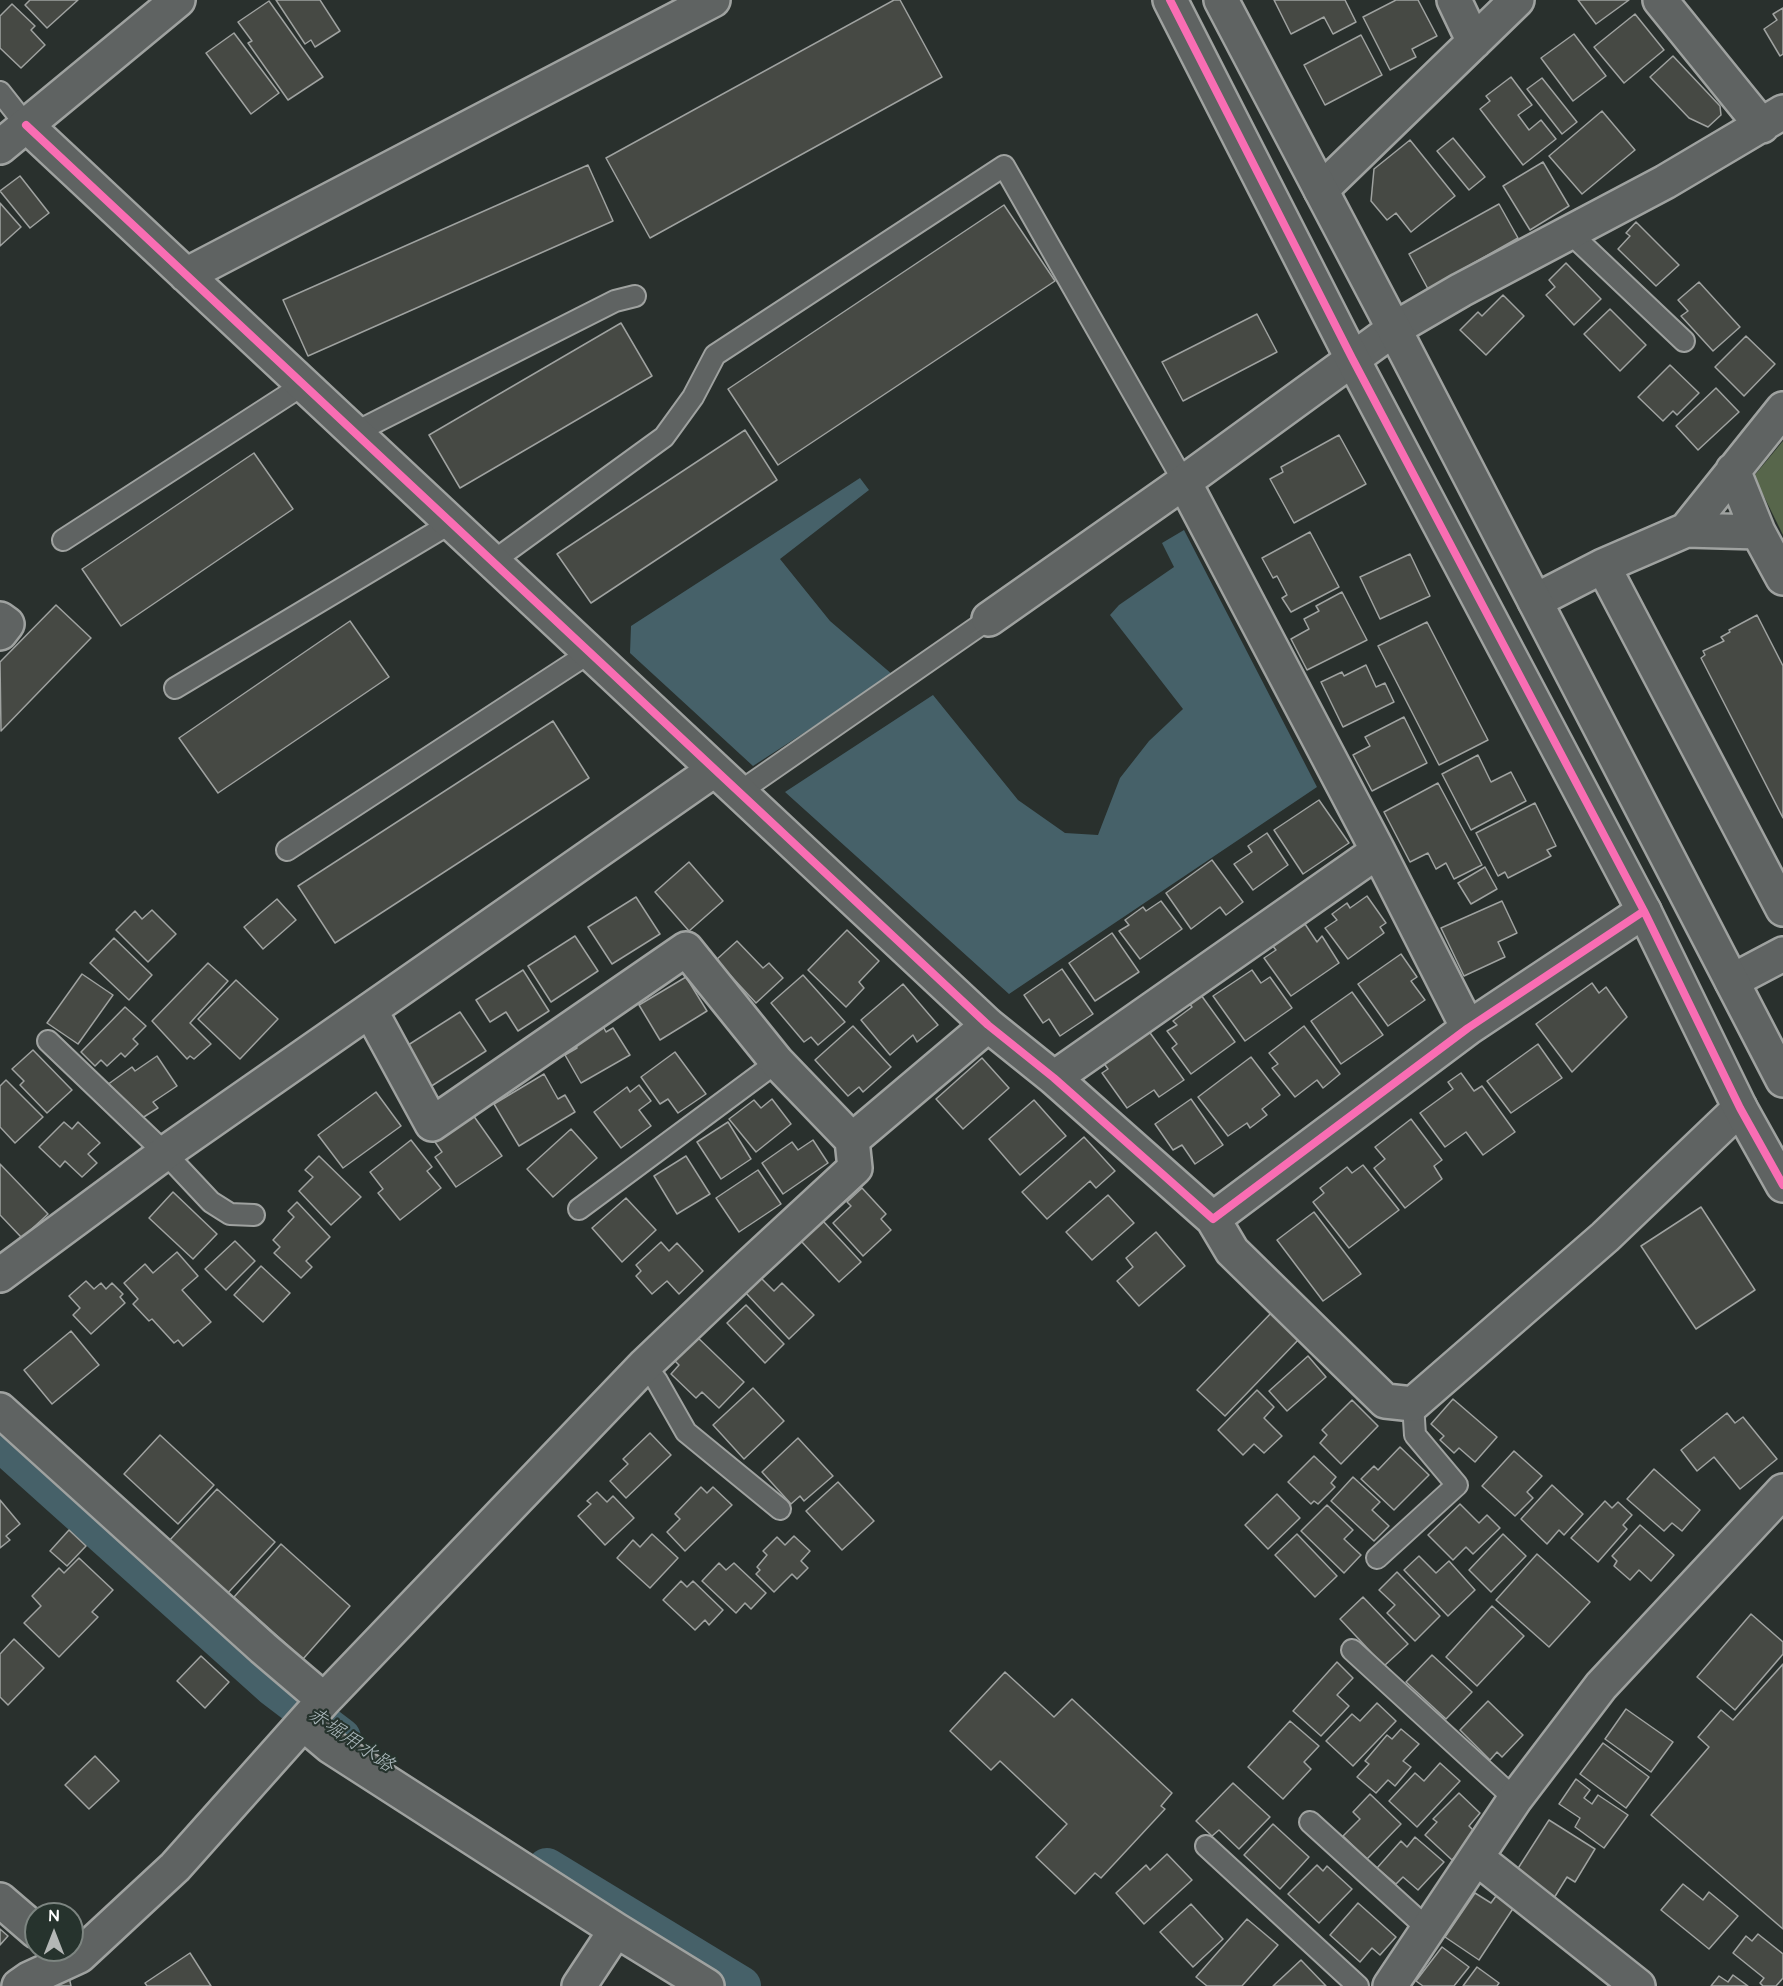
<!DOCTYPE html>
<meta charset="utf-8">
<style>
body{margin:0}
#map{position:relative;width:1783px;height:1986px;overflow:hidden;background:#29302d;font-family:"Architects Daughter",sans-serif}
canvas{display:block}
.north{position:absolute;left:24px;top:1902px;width:60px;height:60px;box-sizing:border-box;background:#26332d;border:2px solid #7d8581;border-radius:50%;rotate:0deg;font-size:16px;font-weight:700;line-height:24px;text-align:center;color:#fff}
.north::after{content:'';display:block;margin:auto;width:21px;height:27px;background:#b4b7b6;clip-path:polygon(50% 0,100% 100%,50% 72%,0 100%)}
</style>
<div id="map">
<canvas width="1783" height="1986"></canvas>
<div class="north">N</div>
</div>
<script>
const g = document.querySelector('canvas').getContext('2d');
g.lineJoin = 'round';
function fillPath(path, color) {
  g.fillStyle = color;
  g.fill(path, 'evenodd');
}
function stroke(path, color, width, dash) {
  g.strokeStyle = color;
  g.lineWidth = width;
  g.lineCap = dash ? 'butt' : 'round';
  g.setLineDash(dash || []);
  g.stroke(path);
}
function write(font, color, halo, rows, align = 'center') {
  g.font = font + ' "Architects Daughter","Klee One",sans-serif';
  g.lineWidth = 4.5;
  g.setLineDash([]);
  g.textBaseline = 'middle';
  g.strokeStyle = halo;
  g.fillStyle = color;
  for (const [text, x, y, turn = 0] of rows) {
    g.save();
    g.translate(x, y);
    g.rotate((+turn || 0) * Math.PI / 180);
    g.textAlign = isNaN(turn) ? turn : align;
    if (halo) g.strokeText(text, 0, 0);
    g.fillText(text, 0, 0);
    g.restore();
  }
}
fillPath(new Path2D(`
 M1783,441V535L1754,476Z`), '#57664b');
fillPath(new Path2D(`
 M860,478L869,490L780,559L830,621L893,675L753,766L630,653L631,626Z
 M1184,530L1317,787L1009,994L785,792L933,695L1018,800L1065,833L1098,835L1120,778L1149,741L1183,709L1110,615L1119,605L1174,567L1162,543Z`), '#466169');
stroke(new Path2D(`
 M0,1441L274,1687L341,1738
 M547,1868L741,1986`), '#466169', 40);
const building = new Path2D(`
 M30,0H78L47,28L25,5Z
 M276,0H320L340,31L315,47L311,40L305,44Z
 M894,0H900L942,77L650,238L606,158Z
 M1274,0H1345L1356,22L1333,34L1324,17L1291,34Z
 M1396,0H1418L1437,36L1412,49L1416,57L1390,70L1363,17Z
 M1578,0H1629L1596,24Z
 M269,1L323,77L288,100L248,43L252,41L238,22Z
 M12,4L35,26L31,30L45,45L21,68L0,48V16Z
 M1783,8V54L1780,56L1764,29L1777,20L1773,14Z
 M1635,14L1664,50L1624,83L1594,47Z
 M234,33L279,93L251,114L206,53Z
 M1574,34L1606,76L1573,101L1541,58Z
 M1361,35L1382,75L1325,105L1304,65Z
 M1673,56L1720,106L1721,115L1708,127L1689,118L1650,77Z
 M1511,77L1532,105L1518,115L1529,130L1541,120L1556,139L1523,165L1480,109L1490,101L1486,96Z
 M1542,78L1577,122L1562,134L1527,89Z
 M1602,111L1635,150L1582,194L1549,156Z
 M1453,138L1485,177L1469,190L1437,151Z
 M1410,140L1455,196L1411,232L1396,213L1387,220L1371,201L1374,169Z
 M1543,162L1569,206L1530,230L1503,186Z
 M588,165L613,221L308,356L283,300Z
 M20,176L49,213L30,228L0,191Z
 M0,203L21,227L0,246Z
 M1499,204L1518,238L1428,289L1409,254Z
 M1004,205L1055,281L778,465L728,389Z
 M1636,222L1679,265L1656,286L1618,249L1630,236L1626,233Z
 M1566,263L1601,299L1574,325L1546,295L1555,287L1549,280Z
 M1699,282L1740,327L1713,351L1681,316L1688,311L1678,300Z
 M1503,295L1524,316L1486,355L1460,330L1478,312L1482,316Z
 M1610,309L1646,345L1620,371L1584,334Z
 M1257,314L1277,352L1183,401L1162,362Z
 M621,323L652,376L460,488L429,435Z
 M1746,336L1775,364L1744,396L1715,367Z
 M1670,365L1699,393L1677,415L1673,411L1663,421L1638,397Z
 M1716,388L1739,412L1698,450L1676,426Z
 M745,430L777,480L591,603L557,554Z
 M1339,435L1366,484L1294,523L1270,479L1283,472L1281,467Z
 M254,453L293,509L121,626L82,569Z
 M1310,532L1339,587L1291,612L1282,598L1287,595L1277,576L1273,578L1262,558Z
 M1410,554L1430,596L1380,619L1360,577Z
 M1342,592L1367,640L1307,670L1291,639L1309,629L1304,619L1319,611L1316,606Z
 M56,605L91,638L1,731L0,662Z
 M1757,615L1783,666V818L1701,658L1705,655L1703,651L1724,641L1721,637L1730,632L1729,630Z
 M350,621L389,677L218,793L179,738Z
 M1427,622L1488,740L1439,765L1378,646Z
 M1366,665L1376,687L1385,683L1394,702L1343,727L1321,682L1342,672L1344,676Z
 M1404,717L1427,763L1372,791L1353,755L1370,746L1365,737Z
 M553,721L589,778L335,943L298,886Z
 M1478,755L1491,782L1511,772L1526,801L1471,830L1442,774Z
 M1438,783L1482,865L1454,879L1446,863L1436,869L1428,853L1410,862L1384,812Z
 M1319,800L1349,843L1303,874L1274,830Z
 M1535,803L1556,846L1547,850L1551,856L1508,878L1505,872L1498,876L1476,833Z
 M1267,833L1288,865L1253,890L1234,864L1252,852L1248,846Z
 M1212,860L1243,902L1226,915L1220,907L1191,929L1166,893Z
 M689,862L723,901L689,931L655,892Z
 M1485,867L1497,889L1471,904L1458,883Z
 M1367,896L1386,923L1380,927L1384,933L1348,959L1325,928L1337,920L1332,914L1347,903L1350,908Z
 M636,897L660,934L612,964L588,927Z
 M277,899L296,920L263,949L244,927Z
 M1161,901L1182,929L1140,959L1119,931L1129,925L1125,920L1143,907L1146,911Z
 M1502,901L1517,933L1498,942L1505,957L1464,976L1441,928Z
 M152,910L176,934L148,962L116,930L135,911L142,919Z
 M1305,924L1317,942L1322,936L1339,963L1291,996L1264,958L1276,950L1272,945Z
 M847,930L879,961L859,982L864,988L846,1007L808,970Z
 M1112,933L1139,972L1095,1001L1069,963Z
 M575,936L598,971L551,1002L528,966Z
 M114,938L152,975L129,1000L90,963Z
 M737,941L763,968L769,963L783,978L756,1003L716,960Z
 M1401,954L1417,977L1411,981L1425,1000L1388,1026L1358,984Z
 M208,963L228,981L190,1023L211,1044L194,1059L190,1056L187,1059L152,1021Z
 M1062,969L1093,1014L1060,1036L1049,1019L1043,1023L1024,995Z
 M523,970L549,1011L518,1031L506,1012L490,1022L476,1000Z
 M1252,970L1261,983L1270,977L1292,1008L1245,1041L1213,996Z
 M82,974L113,995L78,1044L47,1023Z
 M803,975L845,1022L818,1045L811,1037L804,1042L771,1003Z
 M686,977L707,1011L660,1040L639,1005Z
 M236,980L278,1019L240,1059L198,1019Z
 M1592,983L1599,993L1606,987L1627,1017L1572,1072L1536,1024Z
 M903,984L938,1025L917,1042L913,1035L890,1055L861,1020Z
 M1352,992L1383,1035L1341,1064L1311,1021Z
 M1201,995L1235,1042L1191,1074L1172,1048L1177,1044L1167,1031L1177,1025L1173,1021L1192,1007L1189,1003Z
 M125,1007L146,1026L133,1039L138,1044L125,1057L121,1053L107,1066L101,1060L95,1066L81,1052Z
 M460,1012L486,1051L430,1087L405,1047Z
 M603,1026L606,1032L613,1028L630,1055L581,1083L565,1055L577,1048L574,1043Z
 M853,1026L891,1067L863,1092L859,1087L848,1096L815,1060Z
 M1304,1026L1340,1074L1323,1088L1317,1080L1295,1097L1272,1068L1278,1064L1269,1053Z
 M1148,1030L1184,1080L1159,1097L1154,1090L1127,1108L1102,1073L1108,1069L1103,1062Z
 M1538,1044L1562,1078L1511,1113L1487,1081Z
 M33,1050L72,1090L47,1113L20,1085L24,1081L12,1069Z
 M675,1052L706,1094L678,1113L668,1099L660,1104L641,1077Z
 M157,1056L177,1086L153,1102L158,1108L139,1120L126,1101L121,1104L107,1085L132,1067L135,1071Z
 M1251,1057L1280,1095L1262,1109L1267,1115L1250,1128L1247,1123L1228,1136L1198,1097Z
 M982,1058L1009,1088L963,1129L936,1099Z
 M1461,1073L1474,1091L1482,1086L1515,1132L1483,1155L1466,1132L1445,1147L1420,1113L1453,1089L1448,1082Z
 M544,1074L558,1099L565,1095L575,1112L519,1146L494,1104Z
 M6,1080L43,1117L15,1143L0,1127V1086Z
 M639,1085L651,1101L639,1110L651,1126L621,1148L594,1112L627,1087L630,1092Z
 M376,1092L401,1126L343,1168L318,1135Z
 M772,1099L791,1124L756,1152L729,1119L754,1100L761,1108Z
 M1191,1099L1223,1145L1195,1164L1182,1145L1173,1150L1155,1124Z
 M1034,1100L1066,1136L1020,1175L989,1139Z
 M473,1115L502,1156L456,1187L435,1157L442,1152L435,1142Z
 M1411,1119L1442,1160L1434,1166L1442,1179L1405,1208L1374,1168L1385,1159L1375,1147Z
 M64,1122L72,1129L78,1122L100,1143L88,1154L97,1163L82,1177L65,1161L60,1167L39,1147Z
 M728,1122L751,1159L721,1179L697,1142Z
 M571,1129L597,1158L553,1197L527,1169Z
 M1084,1137L1115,1171L1096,1188L1090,1181L1047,1219L1022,1192Z
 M411,1140L432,1167L427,1171L441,1188L400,1220L378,1193L383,1189L370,1172Z
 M813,1140L828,1163L783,1194L762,1163L792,1142L798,1150Z
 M319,1156L361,1197L331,1225L299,1191L313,1177L305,1170Z
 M686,1156L710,1194L677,1214L654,1176Z
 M0,1164L48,1214L22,1238L0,1215Z
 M1363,1165L1399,1210L1349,1248L1313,1202L1324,1193L1320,1188L1347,1167L1352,1173Z
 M758,1170L781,1204L739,1232L716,1198Z
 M862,1188L886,1214L881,1219L891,1230L863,1256L833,1223L851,1206L847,1202Z
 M173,1192L217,1234L193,1259L149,1218Z
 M1108,1195L1134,1223L1092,1260L1066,1232Z
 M626,1198L656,1230L622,1262L592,1228Z
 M297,1202L330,1237L306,1261L312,1267L301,1278L274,1253L280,1247L273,1240L294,1217L288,1211Z
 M1701,1207L1755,1290L1696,1329L1641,1246Z
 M1314,1212L1361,1274L1323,1301L1277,1240Z
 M823,1221L861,1262L839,1282L801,1241Z
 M1156,1232L1185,1266L1139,1306L1117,1281L1133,1267L1126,1258Z
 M235,1241L255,1261L226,1290L205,1269Z
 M661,1242L669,1251L677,1243L703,1271L679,1294L667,1281L652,1294L636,1276L641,1271L636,1265Z
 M177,1252L198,1276L182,1290L211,1322L183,1346L178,1340L174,1343L152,1319L149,1321L133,1304L138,1299L124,1283L145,1264L153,1273Z
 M261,1266L290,1293L263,1322L234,1295Z
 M759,1276L774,1291L782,1283L814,1315L789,1339L744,1291Z
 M86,1281L94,1289L101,1283L106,1289L112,1283L123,1294L120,1297L125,1303L91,1334L73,1315L80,1308L69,1296Z
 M746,1305L784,1344L765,1363L727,1323Z
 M1274,1310L1302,1336L1225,1416L1197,1390Z
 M71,1331L99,1365L52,1404L24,1370Z
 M694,1334L744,1382L719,1408L702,1392L696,1398L671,1374L679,1365L671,1357Z
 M1308,1356L1326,1377L1287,1411L1269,1391Z
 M753,1388L784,1421L744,1459L713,1425Z
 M1257,1390L1274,1407L1264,1418L1282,1436L1264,1453L1254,1444L1243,1455L1218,1430Z
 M1453,1399L1497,1437L1475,1462L1459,1448L1454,1453L1440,1440L1444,1436L1431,1424Z
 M1352,1400L1378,1426L1341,1464L1320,1443L1327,1435L1322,1430Z
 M1727,1413L1735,1423L1743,1417L1777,1459L1740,1489L1714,1457L1697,1471L1681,1450Z
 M650,1433L671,1455L626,1498L610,1481L628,1464L623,1459Z
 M160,1435L214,1485L178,1524L124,1474Z
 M798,1438L833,1476L804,1501L800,1496L791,1504L762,1472Z
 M1400,1447L1429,1475L1394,1510L1361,1479L1374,1466L1378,1470Z
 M1514,1451L1542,1476L1527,1492L1533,1498L1515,1516L1482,1486Z
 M1314,1456L1336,1477L1331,1483L1335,1487L1318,1504L1314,1501L1311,1504L1288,1482Z
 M1654,1469L1700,1510L1682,1531L1672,1523L1664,1531L1627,1499Z
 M1353,1477L1380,1502L1372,1510L1389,1526L1374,1541L1331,1501Z
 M838,1482L874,1521L842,1550L806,1511Z
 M1552,1485L1583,1514L1564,1535L1559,1530L1547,1544L1521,1519Z
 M701,1487L707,1493L713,1487L732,1505L685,1551L667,1532L680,1519L675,1514Z
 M217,1489L275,1542L226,1595L168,1542Z
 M597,1492L607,1502L613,1496L634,1518L605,1545L578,1516L591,1504L587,1501Z
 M1277,1494L1300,1518L1268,1549L1245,1525Z
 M0,1500L20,1524L6,1536L10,1540L0,1548Z
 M1605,1501L1612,1508L1618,1502L1632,1515L1623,1525L1627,1529L1598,1562L1571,1538Z
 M1460,1504L1479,1523L1487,1515L1500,1528L1473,1554L1466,1547L1453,1560L1428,1535Z
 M1327,1505L1353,1530L1344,1539L1361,1555L1344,1573L1301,1531Z
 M1640,1525L1674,1555L1651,1581L1639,1570L1630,1580L1614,1566L1617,1561L1612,1556Z
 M69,1530L86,1546L67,1566L50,1551Z
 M652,1534L678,1558L650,1588L617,1558L633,1540L640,1547Z
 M1297,1534L1337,1576L1315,1597L1275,1555Z
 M1503,1534L1526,1556L1491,1592L1469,1570Z
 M794,1536L810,1551L801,1561L808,1568L797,1579L792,1574L774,1592L756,1574L760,1570L757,1567L767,1555L763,1551L777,1537L785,1545Z
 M281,1544L350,1606L303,1659L234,1597Z
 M1537,1554L1590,1602L1549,1647L1496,1600Z
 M1419,1556L1436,1573L1449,1561L1475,1590L1448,1616L1404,1570Z
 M79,1558L113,1590L92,1612L98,1617L59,1657L24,1623L41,1606L32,1596L59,1568L64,1573Z
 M719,1563L726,1570L734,1563L766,1593L751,1609L745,1603L736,1613L702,1581Z
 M1397,1572L1440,1616L1415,1641L1387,1613L1395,1605L1379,1590Z
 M681,1581L687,1587L693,1581L723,1610L709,1625L705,1620L695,1630L663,1600Z
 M1363,1597L1408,1644L1384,1666L1340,1619Z
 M1492,1606L1524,1636L1477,1686L1446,1657Z
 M1751,1614L1783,1642V1654L1735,1710L1697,1677Z
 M14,1639L44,1668L8,1705L0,1697V1654Z
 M1432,1655L1472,1692L1446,1719L1406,1682Z
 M201,1656L229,1682L205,1708L177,1681Z
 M1337,1662L1353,1678L1337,1695L1349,1706L1321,1736L1293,1711Z
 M1783,1664V1929L1651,1815L1709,1747L1698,1737L1721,1710L1733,1720Z
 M1005,1672L1054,1717L1072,1699L1172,1793L1161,1806L1165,1809L1101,1878L1095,1873L1075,1894L1036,1857L1067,1824L1000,1761L991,1770L950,1731Z
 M1488,1701L1523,1735L1502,1757L1497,1752L1490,1760L1460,1730Z
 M1377,1703L1396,1721L1353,1766L1326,1741L1352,1714L1360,1721Z
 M1626,1709L1673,1742L1651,1772L1605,1739Z
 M1290,1721L1319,1746L1304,1762L1311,1769L1283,1799L1248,1767Z
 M1401,1729L1419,1744L1403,1761L1411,1767L1395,1786L1388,1780L1376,1793L1357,1777L1369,1764L1365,1761L1387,1735L1392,1739Z
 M1603,1743L1649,1777L1626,1808L1580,1774Z
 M95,1756L119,1781L89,1809L65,1785Z
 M1440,1763L1460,1781L1417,1827L1389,1801L1415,1773L1424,1781Z
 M1576,1779L1590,1790L1584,1798L1592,1804L1598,1795L1628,1815L1604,1848L1575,1827L1580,1818L1559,1804Z
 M1233,1783L1270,1817L1239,1849L1219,1830L1212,1836L1196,1821Z
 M1459,1793L1480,1813L1469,1826L1477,1834L1452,1860L1425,1835L1437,1822L1433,1819Z
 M1370,1794L1401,1824L1367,1859L1343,1836L1360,1819L1353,1812Z
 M1549,1820L1595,1849L1575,1882L1567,1877L1554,1898L1515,1873Z
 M1273,1824L1309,1857L1280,1889L1244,1855Z
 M1415,1837L1444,1862L1418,1890L1403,1877L1396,1884L1377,1868L1401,1841L1407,1847Z
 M1167,1854L1192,1880L1144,1924L1116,1893L1146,1865L1150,1870Z
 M1317,1865L1323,1871L1327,1866L1352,1889L1319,1923L1288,1894Z
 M1683,1884L1703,1900L1709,1892L1738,1916L1709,1949L1661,1910Z
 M1475,1893L1491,1903L1496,1896L1514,1907L1479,1960L1445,1937Z
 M1358,1903L1396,1937L1380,1955L1372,1948L1360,1962L1330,1935Z
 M1191,1904L1223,1939L1193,1967L1160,1932Z
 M1247,1919L1278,1945L1242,1986H1207L1196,1977Z
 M0,1929L8,1936L0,1945Z
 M1758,1934L1783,1954V1978L1776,1986H1763L1760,1983L1764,1978L1733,1953L1746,1936L1752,1941Z
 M1442,1947L1469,1967L1454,1986H1423L1416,1981Z
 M190,1953L211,1986H147L145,1983Z
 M1301,1960L1326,1986H1273Z
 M1477,1967L1499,1983L1497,1986H1463Z
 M1733,1975L1748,1986H1711L1719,1976L1728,1982Z
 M69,1977L71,1986H52Z`);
fillPath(building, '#464944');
stroke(building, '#9fa2a0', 1.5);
const lane = new Path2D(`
 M0,92L26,125
 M1570,233L1684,341
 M354,433L615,301L635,296
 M63,540L303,385
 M492,562L664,437L693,397L715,355L1004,166L1184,482
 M175,688L451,523
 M738,793L989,619
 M287,850L589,653
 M48,1041L165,1153L211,1202L230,1214L254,1215
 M579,1209L777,1062
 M645,1365L657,1381L686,1432L780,1509
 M1377,1558L1457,1485L1415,1435L1413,1404
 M1352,1650L1515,1799
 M1310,1822L1429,1930
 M1206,1846L1358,1986`);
const street = new Path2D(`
 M1454,0L1474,42
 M1660,0L1762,126
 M26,125L988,1025L1054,1078L1213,1219L1468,1028L1644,911
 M0,147L178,0
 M1321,190L1517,0
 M186,275L713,0
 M1184,482L1378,851L1468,1028
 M1686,530L1758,532L1733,470
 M1758,532L1783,578
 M1603,566L1783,909
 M1535,601L1603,566L1686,530L1783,409
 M0,619L7,624L0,633
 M989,619L1184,482L1394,329L1461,290L1665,182L1783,112
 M1732,981L1783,954
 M370,1010L432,1124L686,949L777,1062L852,1140L988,1025
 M1054,1078L1378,851
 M1213,1219L1232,1251L1385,1401L1413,1404L1605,1237L1740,1108
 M0,1275L165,1153L714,770
 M0,1410L263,1648L324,1700
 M304,1724L330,1746L616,1930L707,1986
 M1477,1858L1638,1986
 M0,1900L36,1931
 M19,1986L29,1979L79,1956L175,1867L324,1700L645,1365L748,1267L855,1168L852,1140
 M579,1986L616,1930
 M1390,1986L1515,1799L1601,1686L1783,1491`);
const secondary = new Path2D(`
 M1170,0L1352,358L1644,911L1740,1108L1783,1185
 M1221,0L1394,329L1783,1080`);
stroke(lane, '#9fa2a0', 24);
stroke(street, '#9fa2a0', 38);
stroke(secondary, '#9fa2a0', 38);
stroke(lane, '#5f6362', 20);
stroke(street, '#5f6362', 33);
stroke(secondary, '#5f6362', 33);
stroke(new Path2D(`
 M1170,0L1352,358L1644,911L1740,1108L1783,1185
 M26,125L988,1025L1054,1078L1213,1219L1468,1028L1644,911`), '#f96db3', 8);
write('italic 20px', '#adbabe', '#26332d', [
 ["赤堀用水路",350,1741,34]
]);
</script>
